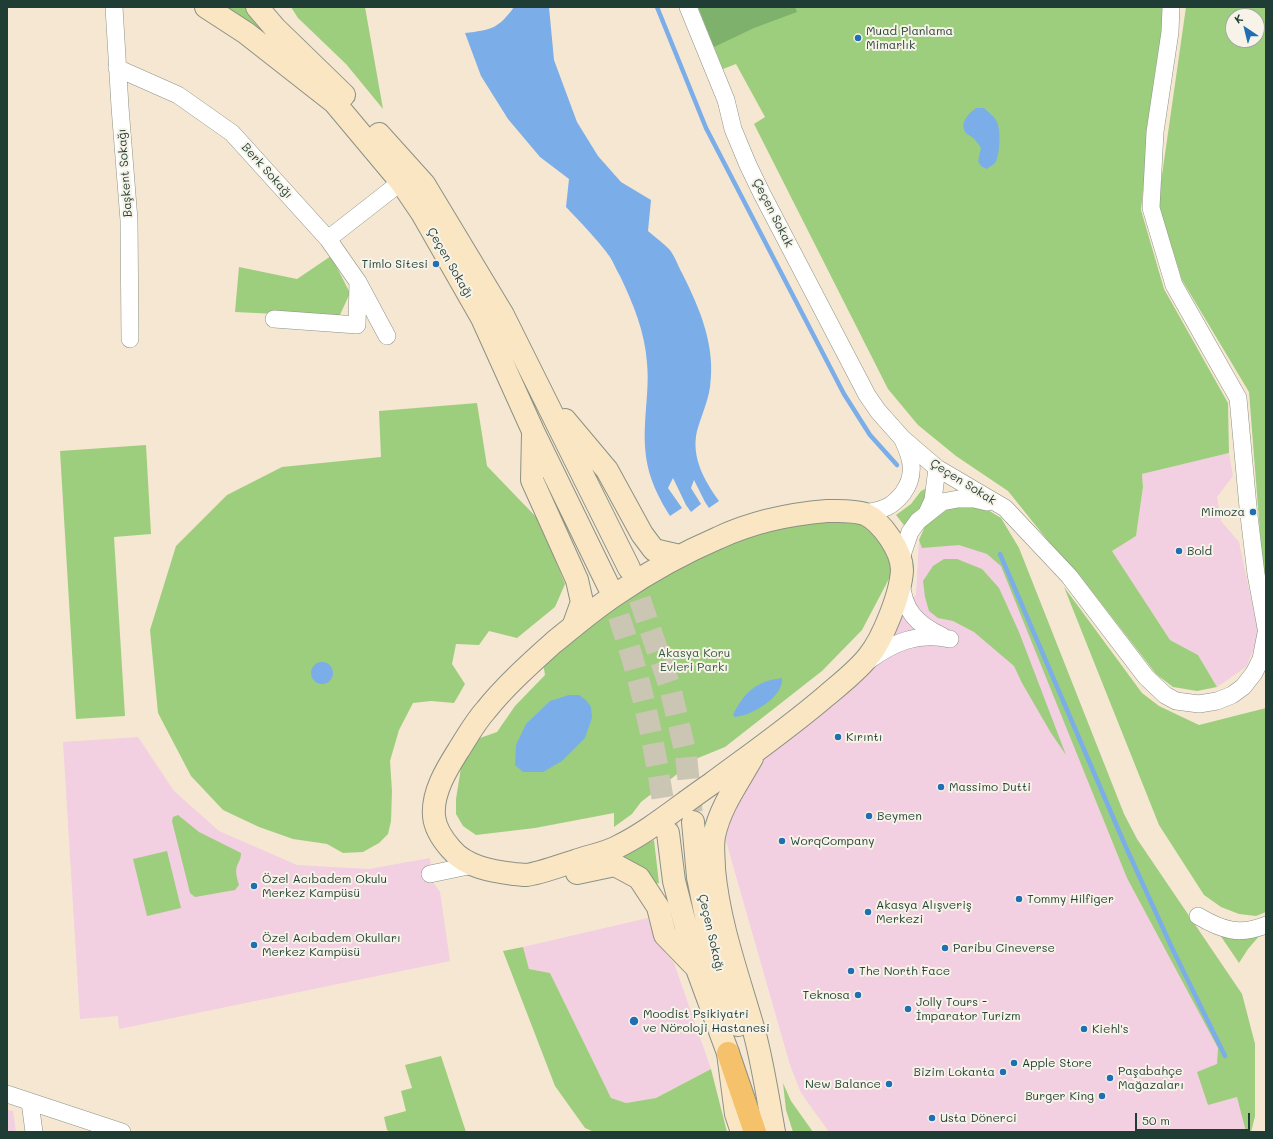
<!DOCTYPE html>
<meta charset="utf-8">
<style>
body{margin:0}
#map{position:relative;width:1273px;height:1139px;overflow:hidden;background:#f6e7d3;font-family:Mali,sans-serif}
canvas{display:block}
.frame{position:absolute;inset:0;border:8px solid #1f3d34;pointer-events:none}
.north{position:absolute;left:1225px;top:8px;width:40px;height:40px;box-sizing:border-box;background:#f7f3e8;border:1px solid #a1aaa0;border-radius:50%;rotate:325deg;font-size:11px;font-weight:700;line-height:16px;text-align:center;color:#1f3d34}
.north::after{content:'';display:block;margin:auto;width:14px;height:18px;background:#1f6fb2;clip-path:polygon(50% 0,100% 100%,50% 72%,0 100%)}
.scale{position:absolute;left:1135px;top:1113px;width:115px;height:18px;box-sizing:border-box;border:2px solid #1f3d34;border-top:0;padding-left:5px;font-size:12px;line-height:14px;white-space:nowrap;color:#1f3d34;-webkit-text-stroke:3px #f7f3e8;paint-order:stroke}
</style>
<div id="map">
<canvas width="1273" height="1139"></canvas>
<div class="frame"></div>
<div class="north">K</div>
<div class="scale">50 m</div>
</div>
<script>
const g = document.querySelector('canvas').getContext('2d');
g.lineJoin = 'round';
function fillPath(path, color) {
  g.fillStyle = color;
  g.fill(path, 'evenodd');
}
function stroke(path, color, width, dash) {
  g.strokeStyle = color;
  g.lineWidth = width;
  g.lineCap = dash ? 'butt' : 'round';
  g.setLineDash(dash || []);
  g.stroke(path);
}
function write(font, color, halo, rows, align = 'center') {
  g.font = font + ' Mali,sans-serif';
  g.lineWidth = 4;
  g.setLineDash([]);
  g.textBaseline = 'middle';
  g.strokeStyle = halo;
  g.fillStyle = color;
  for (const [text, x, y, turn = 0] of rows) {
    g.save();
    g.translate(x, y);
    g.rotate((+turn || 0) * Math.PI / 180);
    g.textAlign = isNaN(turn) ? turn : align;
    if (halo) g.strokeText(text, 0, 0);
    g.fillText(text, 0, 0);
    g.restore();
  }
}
fillPath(new Path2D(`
 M1229,453L1233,476L1217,497L1221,521L1239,542L1259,637L1246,667L1217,687L1198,655L1170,640L1112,551L1136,536L1143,487L1142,474Z
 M1001,518L1019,548L1124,814L1137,839L1242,994L1255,1044V1116L1251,1132H829L801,1093L790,1065L726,841L725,827L760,757L901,608L916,595L919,540L926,524Z
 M138,737L174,791L219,831L297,865L369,869L430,858L432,881L440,892L450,961L119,1029L118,1016L80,1019L63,742Z
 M648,918L655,941L674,963L711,1069L656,1098L626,1103L611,1098L550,973L529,969L523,947Z
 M7,1110L13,1111L16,1132H7Z`), '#f2cfe1');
fillPath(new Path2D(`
 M223,7H249L312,74Z
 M291,7H365L383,109L346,64L298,18Z
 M698,7H1162V31L1155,72L1141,210L1164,289L1228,403L1229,453L1142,474L1143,487L1136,536L1112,551L1170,640L1198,655L1217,687L1197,691L1173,687L1156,674L1077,572L1053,547L1008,491L956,456L918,425L888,389L754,124L765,117L736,64L723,69Z
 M1186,7H1266V581L1263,571L1249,392L1182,280L1158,203ZM1233,16H1257V40H1233Z
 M331,256L350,293L339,317L235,312L239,267L297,279Z
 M477,403L487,466L539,520L565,584L555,607L517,638L489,631L479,645L456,644L452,664L465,684L454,703L431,701L413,703L399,730L390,761L392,791L391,821L388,834L379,843L363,852L343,853L327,844L293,839L259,827L223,810L191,776L158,713L150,630L176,546L227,495L282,467L381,457L379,411Z
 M146,445L151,534L114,537L125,716L76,719L60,451Z
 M931,486V492L907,529L896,515L911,504L921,491Z
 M966,505L988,510L1001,518L1019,548L1124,814L1137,839L1242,994L1255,1044V1116L1251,1132H1246L1237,1097L1208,1105L1197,1072L1217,1064L1218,1048L1127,878L1001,566L987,554L959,545L922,548L919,540L926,524L948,509Z
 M824,519L862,523L878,533L890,554L891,575L862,630L822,671L725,747L698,758L641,802L632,814L614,827V813L535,828L476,835L463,826L456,814V799L463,755L480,738L497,732L515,706L545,675L543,663L595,621L648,585L718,548L786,524Z
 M944,559H957L982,569L999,588L1019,632L1066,755L1051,733L1022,683L1014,666L974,632L953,621L938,618L929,611L925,597L923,581L933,566Z
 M1064,587L1142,693L1159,706L1199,725L1266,708V912L1256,916L1239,914L1221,907L1204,895L1159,825Z
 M178,815L199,832L241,853C241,859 239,861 237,866C235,872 237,878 239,885L235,890L195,897L190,893L172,821L173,817Z
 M654,840L659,883L655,884L615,857Z
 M167,851L181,908L147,916L133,859Z
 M1261,934L1248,949L1239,963L1220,935Z
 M523,947L529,969L550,973L611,1098L626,1103L656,1098L711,1069L727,1132H594L585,1128L555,1086L503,951Z
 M441,1056L466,1132H391L387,1130L384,1117L406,1111L401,1091L412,1088L405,1065Z
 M783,1083L791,1101L813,1132H793L786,1110Z`), '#9dce7d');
fillPath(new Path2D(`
 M698,7H795L797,12L754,28L714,47Z`), '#7eb16c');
fillPath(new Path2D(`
 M514,7H549L554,60L577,122L598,156L621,182L651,200L648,231C655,237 663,243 669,249C675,256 678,266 682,273C700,309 716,346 710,387C708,402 701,416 697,431C691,457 704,480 719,501L709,508L705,502L694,480L691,488L701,504L691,512L686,505L673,478L668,488L682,508L670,516C650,484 643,461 645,424C646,403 649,383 647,363C645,332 633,303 620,276C616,270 614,263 610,257C597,239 581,223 566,207L569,179L540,157L508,119L481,76L465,33C491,30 498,29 514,7Z
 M976,108H984C988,112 995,117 997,122C1001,130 1000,156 995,163C993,165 989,167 987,169L981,166L978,161L981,148C979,145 977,142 975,140C973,137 970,136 967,134C958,124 968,114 976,108Z
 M311 673a11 11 0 1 1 22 0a11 11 0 1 1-22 0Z
 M782,678C784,697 751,716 735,717L733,715C744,692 757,681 782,678Z
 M569,695H579L586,700L591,707L592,718L585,738L562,761L543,772H523L515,765L516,745L526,724L550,701Z`), '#7baee8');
stroke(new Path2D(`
 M657,7L706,128L844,394L870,435L897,465
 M1000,554L1125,845L1172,948L1225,1056`), '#7baee8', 4.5);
stroke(new Path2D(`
 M629,568L670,687L686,755L692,815
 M608,585C621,622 634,660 643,698C654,743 661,788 668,833`), '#cbc5b3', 22, [22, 11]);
const street = new Path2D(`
 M114,7L120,107L129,220L130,339
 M688,7L726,100L733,129L748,165L762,194L867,395L878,411L902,438L937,468L1005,508L1069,576L1146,677L1165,695L1176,701L1199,704L1217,701L1232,695L1243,687L1254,673L1261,659L1266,633
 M1171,7L1170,32L1155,132L1151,208L1174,285L1238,398L1248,507L1256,574L1266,628
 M117,68L178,95L232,133L328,239L401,182
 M328,239L358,282L387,336
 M274,319L357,325L358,282
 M862,513C871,512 879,511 887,507C893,504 899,498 903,493C916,475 912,459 903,440
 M927,513L933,500L937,468
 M901,558L910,532L918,521L942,502L958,499H974L987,502
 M901,580C903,610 916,624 942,636
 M868,661C894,642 918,632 950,639
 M430,874L473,865
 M1198,916C1222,930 1239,936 1266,925
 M7,1094L122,1132
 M30,1102L34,1132`);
const secondary = new Path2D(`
 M206,7L246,33L334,102L401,182L422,213L482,318L533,431L608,585
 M257,7L275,28L344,95
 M379,134L424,184L503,315L629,568
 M565,420L607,470L642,534L654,550L680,556
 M533,434L532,480L577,580L582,602L573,627
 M827,511C840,511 853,510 865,514C882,522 902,551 902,570C901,593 883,639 868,657C856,672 840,684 826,696C790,727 750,755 711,784C680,805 650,831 617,847C604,854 588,856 575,861C562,865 538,874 526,875C522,875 518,874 514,874C491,871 466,867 451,849C443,840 435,828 434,816C432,793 446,770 458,751C467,737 475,722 486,710C506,685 530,664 553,643C574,626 595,608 618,593C649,572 683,553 718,538C752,522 790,514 827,511Z
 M752,758C738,783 720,807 714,836C712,847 714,859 714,869C719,925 739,978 754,1031C763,1064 768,1099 774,1132
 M693,822L698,877L714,956L738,1025
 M668,833L674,881L696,966L728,1053L736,1114L742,1132
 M577,873L615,865L639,878L658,907L665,935L694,965`);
const highway = new Path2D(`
 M728,1053L755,1132`);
stroke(street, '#8a9284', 18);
stroke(secondary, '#8a9284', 24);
stroke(highway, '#8a9284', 24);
stroke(street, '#fff', 17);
stroke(secondary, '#fbe6c4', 22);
stroke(highway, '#f5c16b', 22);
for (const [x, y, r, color] of [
 [858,38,4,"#1f6fb2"],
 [436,264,4,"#1f6fb2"],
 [1253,512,4,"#1f6fb2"],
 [1179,551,4,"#1f6fb2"],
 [838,737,4,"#1f6fb2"],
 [941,787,4,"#1f6fb2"],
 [869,816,4,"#1f6fb2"],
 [782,841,4,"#1f6fb2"],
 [254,886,4,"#1f6fb2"],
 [1019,899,4,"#1f6fb2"],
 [868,912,4,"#1f6fb2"],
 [254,945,4,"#1f6fb2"],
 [945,948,4,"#1f6fb2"],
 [851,971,4,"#1f6fb2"],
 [858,995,4,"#1f6fb2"],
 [908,1009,4,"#1f6fb2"],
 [634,1021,5,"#1f6fb2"],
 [1084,1029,4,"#1f6fb2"],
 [1014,1063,4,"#1f6fb2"],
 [1003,1072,4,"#1f6fb2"],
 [1110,1078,4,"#1f6fb2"],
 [889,1084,4,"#1f6fb2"],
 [1102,1096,4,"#1f6fb2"],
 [932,1118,4,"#1f6fb2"]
]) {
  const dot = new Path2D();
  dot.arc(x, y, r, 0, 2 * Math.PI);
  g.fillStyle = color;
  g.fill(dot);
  stroke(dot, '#f7f3e8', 1.5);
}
write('12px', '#1f3d34', '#f7f3e8', [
 ["Muad Planlama",866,31],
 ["Mimarlık",866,45],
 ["Timlo Sitesi",428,264,"right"],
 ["Mimoza",1245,512,"right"],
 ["Bold",1187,551],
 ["Kırıntı",846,737],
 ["Massimo Dutti",949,787],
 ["Beymen",877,816],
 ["WorqCompany",790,841],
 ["Özel Acıbadem Okulu",262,879],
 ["Merkez Kampüsü",262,893],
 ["Tommy Hilfiger",1027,899],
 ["Akasya Alışveriş",876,905],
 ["Merkezi",876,919],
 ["Özel Acıbadem Okulları",262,938],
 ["Merkez Kampüsü",262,952],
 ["Paribu Cineverse",953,948],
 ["The North Face",859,971],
 ["Teknosa",850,995,"right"],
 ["Jolly Tours -",916,1002],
 ["İmparator Turizm",916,1016],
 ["Moodist Psikiyatri",643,1014],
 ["ve Nöroloji Hastanesi",643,1028],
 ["Kiehl's",1092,1029],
 ["Apple Store",1022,1063],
 ["Paşabahçe",1118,1071],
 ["Mağazaları",1118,1085],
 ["Bizim Lokanta",995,1072,"right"],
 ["New Balance",881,1084,"right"],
 ["Burger King",1094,1096,"right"],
 ["Usta Dönerci",940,1118]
], 'left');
write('12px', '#1f3d34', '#f7f3e8', [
 ["Berk Sokağı",267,171,48],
 ["Başkent Sokağı",125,173,-94],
 ["Çeçen Sokak",773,213,63],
 ["Çeçen Sokağı",450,263,60],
 ["Çeçen Sokak",963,482,32],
 ["Çeçen Sokağı",711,933,77]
]);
write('12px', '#385a43', '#f7f3e8', [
 ["Akasya Koru",694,653],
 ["Evleri Parkı",694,667]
]);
</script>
